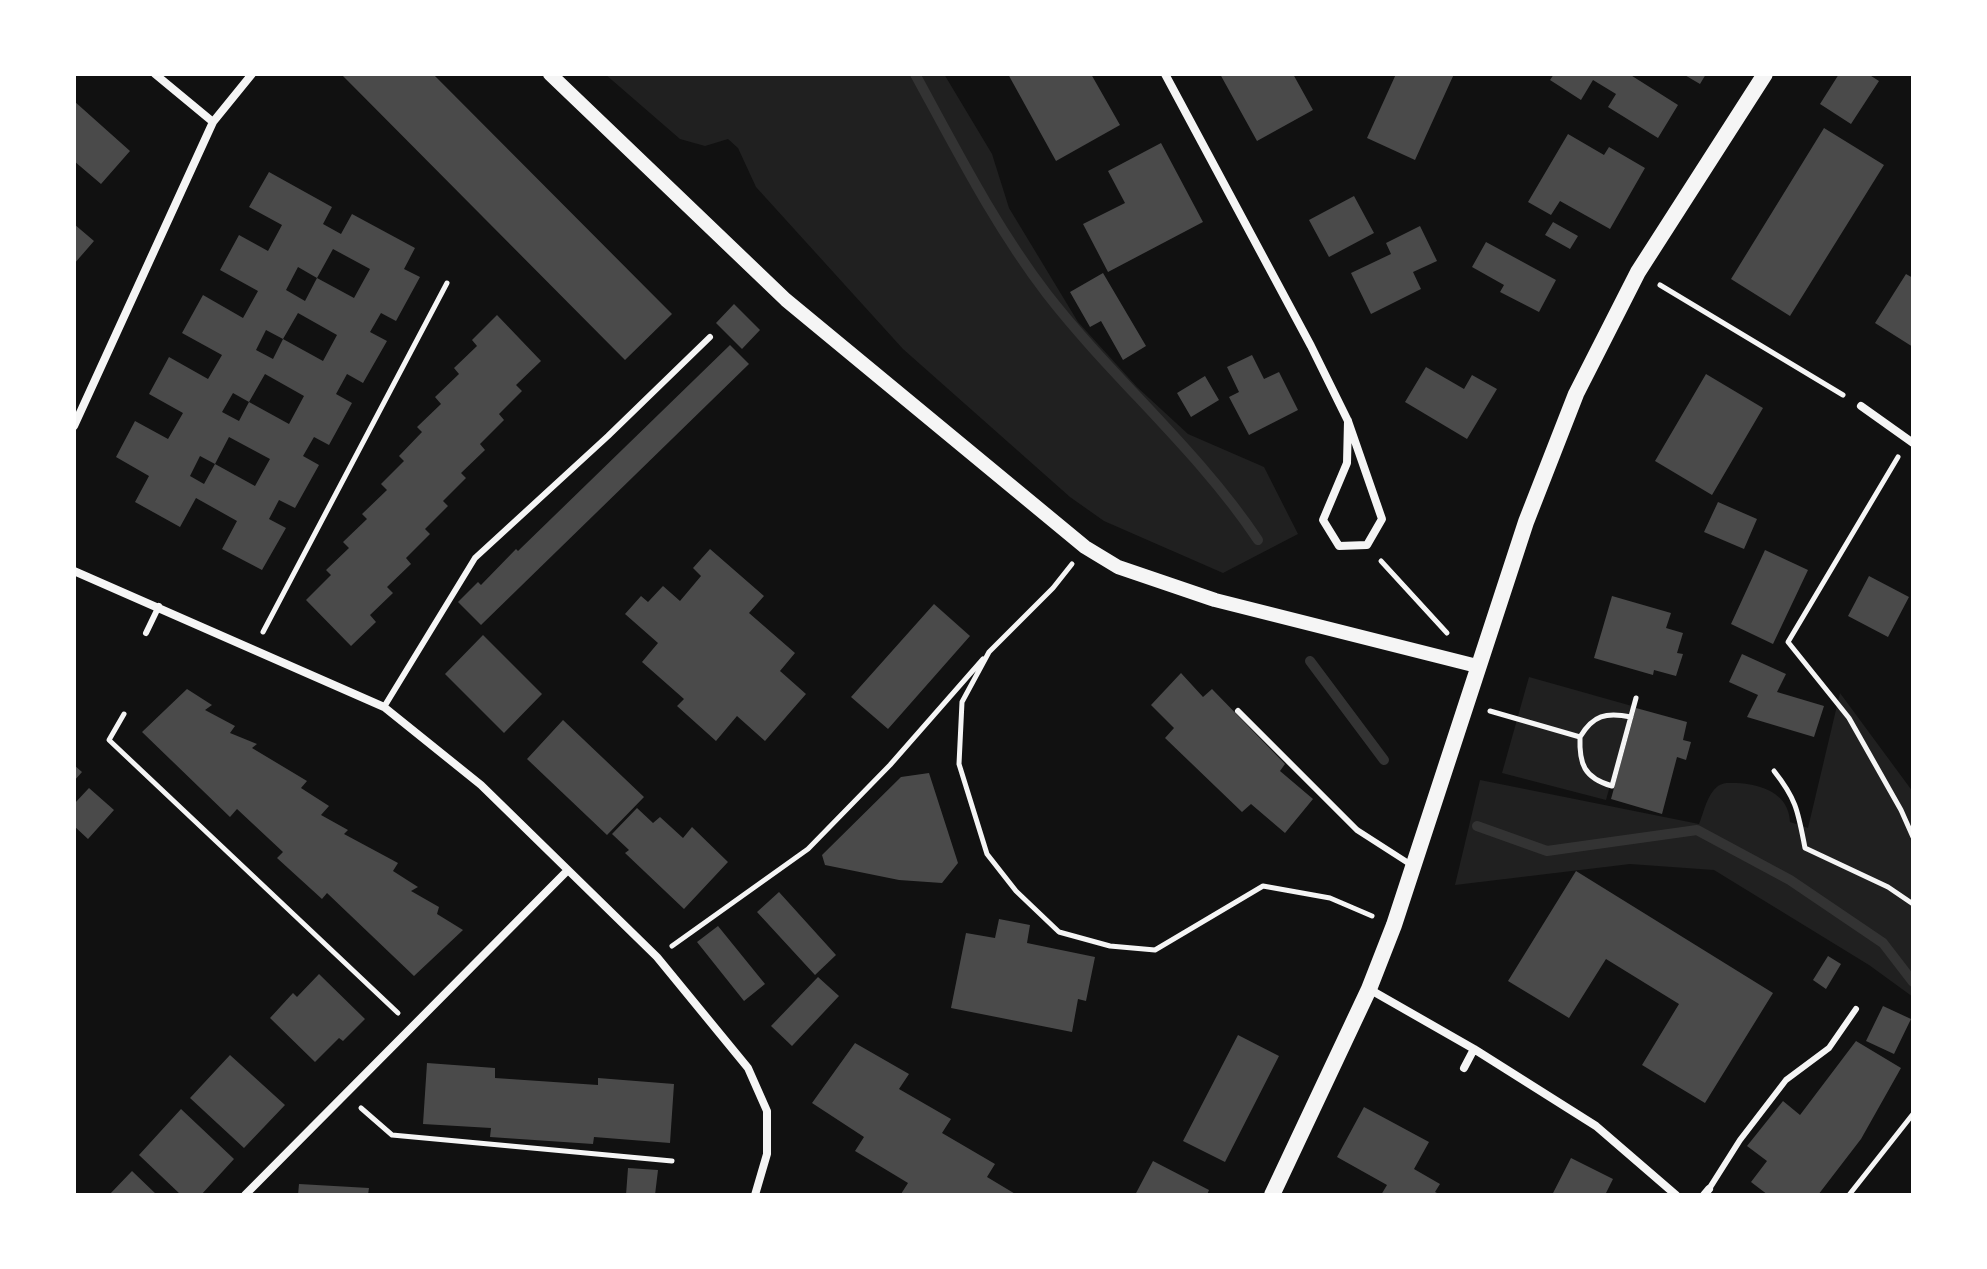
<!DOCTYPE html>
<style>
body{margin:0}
#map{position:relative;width:1987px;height:1269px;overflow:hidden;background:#111;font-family:"Asap Condensed",sans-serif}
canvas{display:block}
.frame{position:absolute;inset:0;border:76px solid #fff;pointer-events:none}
</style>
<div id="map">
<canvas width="1987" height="1269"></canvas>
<div class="frame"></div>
</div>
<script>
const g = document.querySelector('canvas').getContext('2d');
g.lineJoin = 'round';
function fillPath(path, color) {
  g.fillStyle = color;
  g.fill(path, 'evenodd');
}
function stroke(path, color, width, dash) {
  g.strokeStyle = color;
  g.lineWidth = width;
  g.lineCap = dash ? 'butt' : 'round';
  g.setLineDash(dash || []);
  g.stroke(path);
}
fillPath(new Path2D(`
 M605,74H944L992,154L1009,208L1078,322L1137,387L1188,434L1264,467L1298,534L1223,573L1104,521L1070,497L903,349L756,187L738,148L728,139L705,146L680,139Z
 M1529,677L1632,706L1606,800L1502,773Z
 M1840,693L1913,792V997L1869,965L1714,870L1630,864L1455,885L1480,780L1699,824C1704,812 1707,794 1718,786C1724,782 1729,783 1736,783C1761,784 1789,793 1790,822L1808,828Z`), '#202020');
stroke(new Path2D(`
 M915,74C956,149 995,226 1047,294C1113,379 1198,450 1258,540
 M1310,661L1384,760
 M1477,826L1547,851L1697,830L1790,880L1883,943L1913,982`), '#333', 10);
fillPath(new Path2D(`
 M341,74H433L672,314L625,360Z
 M1008,74H1091L1120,125L1056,161Z
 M1220,74H1293L1313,110L1257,141Z
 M1396,74H1454L1415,160L1367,138Z
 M1554,74H1629L1678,105L1658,138L1608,107L1616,94L1593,80L1581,100L1550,80Z
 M1683,74H1706L1700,84Z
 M1839,74H1868L1879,81L1851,124L1820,104Z
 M74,101L130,151L101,184L74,161Z
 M1824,128L1884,165L1790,316L1731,279Z
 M1568,134L1604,155L1609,147L1645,168L1610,229L1560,201L1551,215L1528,202Z
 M1161,143L1203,222L1108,272L1083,224L1125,203L1108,171Z
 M269,172L332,207L323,224L341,234L352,214L415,248L404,269L420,277L396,321L381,313L370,332L387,341L363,383L347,374L336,394L352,403L329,445L314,437L303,456L319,465L295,508L279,500L269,519L286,528L262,570L222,549L237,521L196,498L180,527L135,502L149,476L116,457L135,421L168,439L183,413L149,394L169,357L208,379L222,355L182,333L203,295L243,318L258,291L220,270L239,235L268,251L282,225L249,207ZM333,249L370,269L354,298L317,278L305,301L286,290L298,267L317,278ZM298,313L337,335L323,361L283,339L273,359L256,350L266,330L283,339ZM265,374L304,396L289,424L249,402L239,421L222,412L233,393L249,402ZM229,437L270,459L255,486L215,464L204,484L190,476L200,456L215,464Z
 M1354,196L1374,233L1329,257L1309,220Z
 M1553,222L1578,236L1570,249L1545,235Z
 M74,224L94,241L74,264Z
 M1420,226L1437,261L1413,272L1421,289L1371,314L1351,273L1391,254L1386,243Z
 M1486,242L1556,280L1539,312L1500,292L1504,285L1472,267Z
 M1103,273L1146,346L1123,360L1101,321L1090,327L1070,292Z
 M1906,274L1913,278V347L1875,323Z
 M734,304L760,330L742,349L716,323Z
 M497,315L541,361L516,385L522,391L499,414L504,420L480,444L485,450L461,473L466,478L443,501L448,506L425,529L430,534L406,558L411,564L387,587L393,593L370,615L376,622L351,646L306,600L331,575L326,570L349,548L343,542L367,519L362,514L387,490L381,484L404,461L399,456L422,432L417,427L441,404L435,397L459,374L454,368L477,346L472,340Z
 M730,345L749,364L481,625L458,602L478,582L481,585L516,549L518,551Z
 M1252,355L1264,379L1279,372L1298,410L1249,435L1229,397L1239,392L1227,367Z
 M1426,367L1464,389L1472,375L1497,389L1467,439L1405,402Z
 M1706,374L1763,408L1712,495L1655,461Z
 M1205,376L1219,400L1191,417L1177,393Z
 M1718,502L1757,519L1744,549L1704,532Z
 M710,549L764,596L749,613L795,653L780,671L806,694L765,741L737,716L716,741L677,706L684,699L642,662L658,643L625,614L641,596L648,602L663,586L680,601L701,576L693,568Z
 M1765,550L1808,570L1773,644L1731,624Z
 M1869,576L1909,597L1888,637L1848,616Z
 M1612,596L1671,613L1666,628L1683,633L1677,653L1683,654L1676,676L1654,670L1653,675L1594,658Z
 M934,604L970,636L888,729L851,697Z
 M483,635L542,694L504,733L445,674Z
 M1742,654L1786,674L1777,692L1824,706L1814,737L1747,717L1758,695L1729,682Z
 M1181,673L1203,697L1212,689L1285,764L1280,771L1313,799L1285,833L1251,804L1242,812L1165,738L1174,728L1151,705Z
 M187,689L212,705L205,710L235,726L230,733L257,744L252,748L307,781L301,788L329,806L321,815L348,830L344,834L398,863L393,871L418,887L411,891L439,907L437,914L463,930L414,976L327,893L322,899L277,858L283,852L237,809L230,817L142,732Z
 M1636,708L1687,722L1683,740L1691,742L1686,760L1677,757L1662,814L1611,799Z
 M563,720L644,797L607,835L527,759Z
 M74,765L82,772L74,781Z
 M929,773L958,863L942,883L899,880L825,865L822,855L901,777Z
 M89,788L114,810L88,839L74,826V804Z
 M637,808L653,823L660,817L683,838L692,827L728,862L684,909L625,853L629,850L612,834Z
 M1576,871L1773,993L1705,1103L1642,1065L1679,1004L1606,959L1569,1018L1508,981Z
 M779,892L836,955L815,975L757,912Z
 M999,919L1030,925L1027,943L1095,957L1086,1001L1078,999L1072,1032L951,1008L966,933L995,938Z
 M718,926L765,984L744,1001L697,942Z
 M1828,956L1841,964L1826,989L1813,980Z
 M319,974L365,1019L343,1041L339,1038L315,1062L270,1018L293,993L297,997Z
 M818,977L839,996L792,1046L771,1026Z
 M1883,1006L1911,1019L1894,1054L1866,1041Z
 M1238,1035L1279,1056L1225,1162L1183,1141Z
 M1856,1041L1901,1068L1861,1139L1818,1195H1768L1751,1182L1767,1161L1747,1146L1783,1101L1800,1115Z
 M855,1043L909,1074L899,1089L951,1119L942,1133L995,1164L987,1177L1017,1195H903L901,1194L908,1183L855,1151L864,1137L812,1103Z
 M230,1055L285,1105L244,1148L190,1098Z
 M427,1063L495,1068V1078L598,1085V1078L674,1084L670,1143L594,1137L593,1144L490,1137L491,1128L423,1124Z
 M1364,1107L1429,1142L1414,1169L1440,1184L1435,1192L1441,1195H1381L1387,1185L1337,1157Z
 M181,1109L234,1159L201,1195H181L139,1155Z
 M1571,1158L1613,1179L1605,1195H1552Z
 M1153,1161L1209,1190L1207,1195H1135Z
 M628,1168L658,1170L655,1195H626Z
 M132,1171L157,1195H109Z
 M299,1184L369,1188L368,1195H298Z`), '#4a4a4a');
stroke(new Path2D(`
 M1660,285L1843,395
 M1898,457L1788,642L1849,718L1901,810L1913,837
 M1381,561L1447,633
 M1072,564L1053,588L989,652L962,702L959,764L987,854L1016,891L1059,932L1110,946L1155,950L1263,886L1330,898L1372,916
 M263,632L447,283
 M1490,711L1580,737C1579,764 1584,778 1612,786L1636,698
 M124,714L109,740L398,1013
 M1580,737C1593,715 1606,712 1631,717
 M1774,771C1797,800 1798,812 1805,848L1888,887L1913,904
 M672,946L808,849L890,765L983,659
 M361,1108L392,1135L672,1161
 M1849,1195L1913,1114`), '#f5f5f5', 5);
stroke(new Path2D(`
 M146,633L159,606
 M384,707L475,558L608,436L710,337
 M1238,711L1357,830L1413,866
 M1709,1189L1740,1140L1786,1080L1829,1048L1856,1009`), '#f5f5f5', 6);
stroke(new Path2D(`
 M155,74L213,122
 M1165,74L1311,346L1348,421L1382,519L1367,545L1339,546L1323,520L1347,463L1348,421
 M1861,406L1913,443
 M74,426L213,122L252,74
 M74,571L384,707L481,785L657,957L748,1068L767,1111V1154L755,1195
 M1369,989L1474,1049L1596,1126L1676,1195
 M1464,1068L1474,1049
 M245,1195L567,871
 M1704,1195L1709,1189`), '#f5f5f5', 8);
stroke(new Path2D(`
 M550,74L786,300L1085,547L1118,567L1215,600L1477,666`), '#f5f5f5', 14);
stroke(new Path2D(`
 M1272,1195L1369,989L1394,925L1526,522L1576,394L1638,272L1765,74`), '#f5f5f5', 16);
</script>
